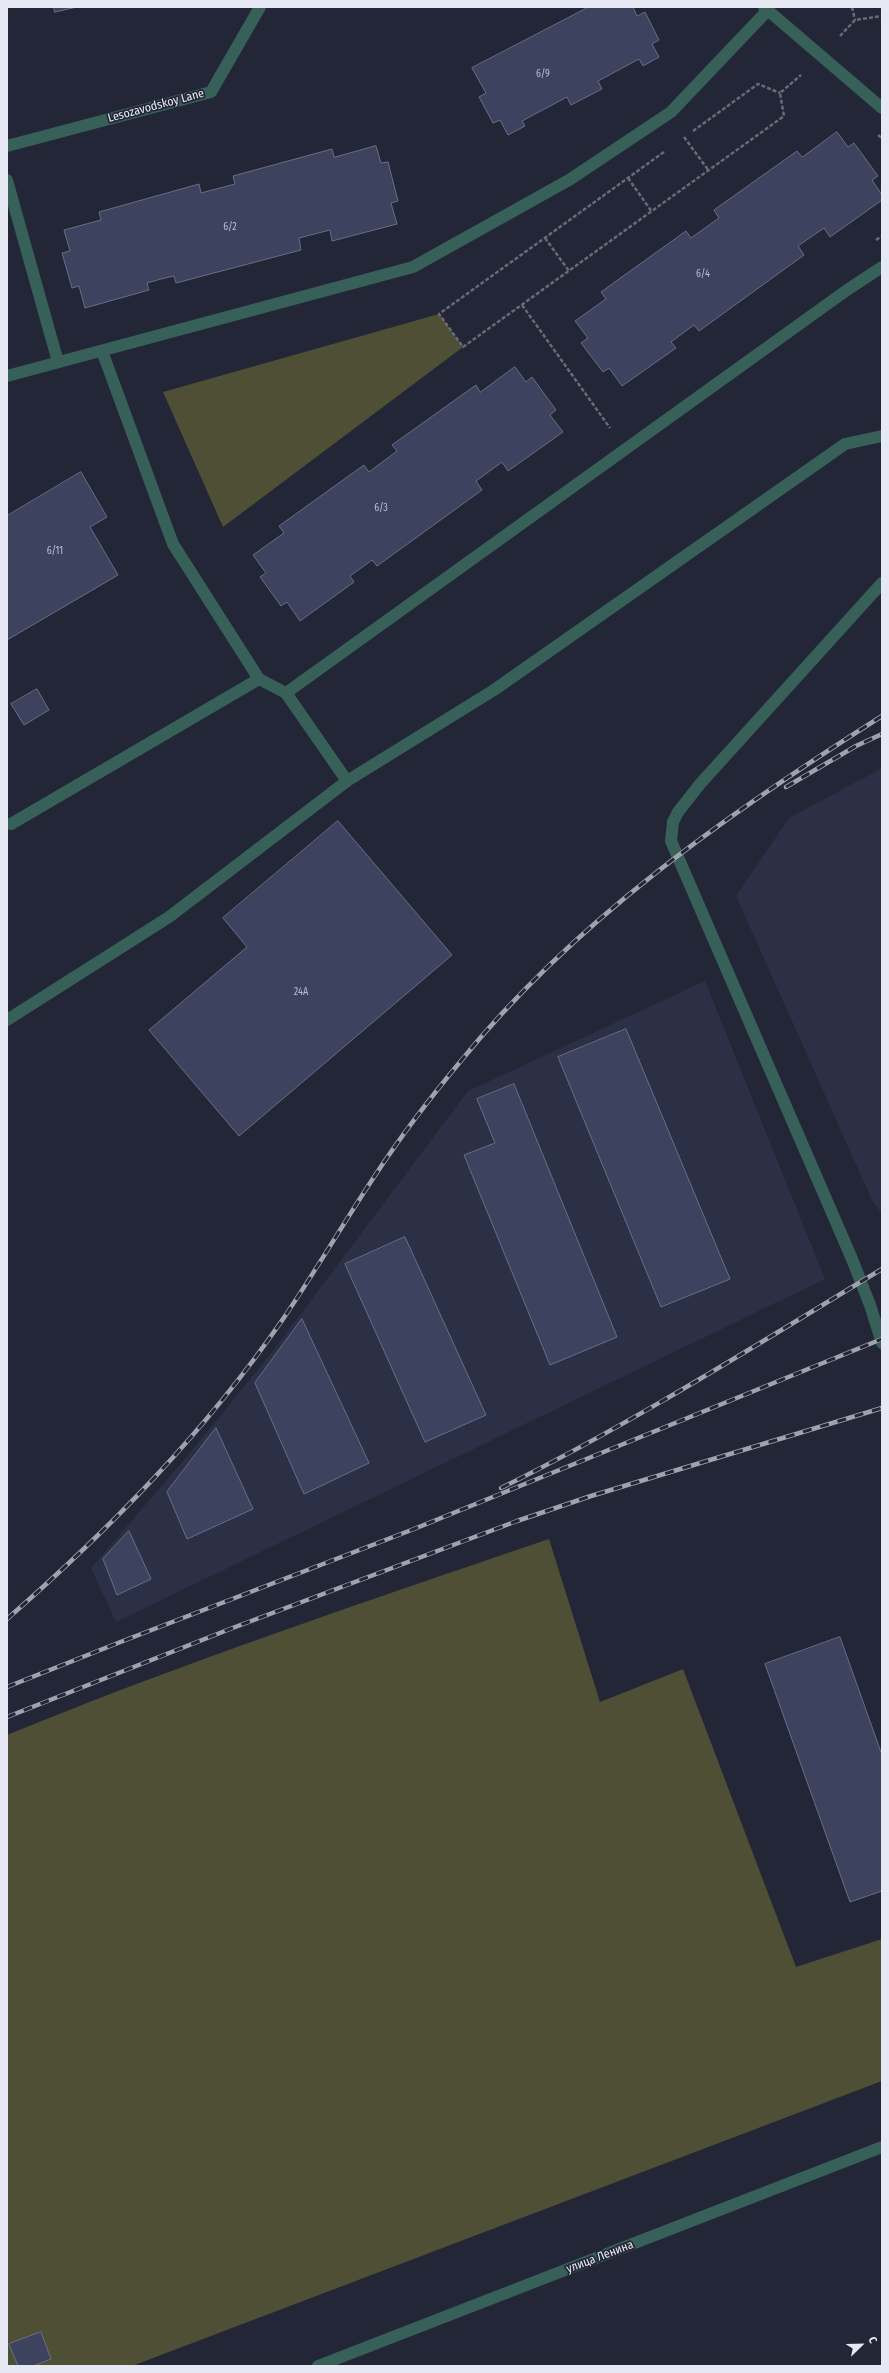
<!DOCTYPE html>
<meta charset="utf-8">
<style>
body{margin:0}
#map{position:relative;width:889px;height:2373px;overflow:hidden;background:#232637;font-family:"Fira Sans Condensed",sans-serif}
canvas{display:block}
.frame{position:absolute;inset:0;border:8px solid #e6e9f4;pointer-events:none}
.north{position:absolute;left:841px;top:2325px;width:40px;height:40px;-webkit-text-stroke:3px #232637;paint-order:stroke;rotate:67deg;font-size:11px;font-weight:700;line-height:16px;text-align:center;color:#e6e9f4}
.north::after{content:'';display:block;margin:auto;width:14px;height:18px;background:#e6e9f4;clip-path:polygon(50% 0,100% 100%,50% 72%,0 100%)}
</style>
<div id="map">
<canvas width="889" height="2373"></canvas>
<div class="frame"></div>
<div class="north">С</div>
</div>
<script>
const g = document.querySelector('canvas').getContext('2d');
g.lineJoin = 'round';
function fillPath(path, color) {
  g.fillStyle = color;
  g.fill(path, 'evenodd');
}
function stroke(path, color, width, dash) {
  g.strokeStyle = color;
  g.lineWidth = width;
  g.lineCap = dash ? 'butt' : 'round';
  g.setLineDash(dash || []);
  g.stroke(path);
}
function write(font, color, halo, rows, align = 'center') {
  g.font = font + ' "Fira Sans Condensed",sans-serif';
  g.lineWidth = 3.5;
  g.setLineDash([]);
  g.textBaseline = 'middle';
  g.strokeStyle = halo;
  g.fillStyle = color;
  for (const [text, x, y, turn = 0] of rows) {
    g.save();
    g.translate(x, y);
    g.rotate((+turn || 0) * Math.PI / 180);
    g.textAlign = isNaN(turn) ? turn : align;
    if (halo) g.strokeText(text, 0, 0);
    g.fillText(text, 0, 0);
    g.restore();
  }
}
fillPath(new Path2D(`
 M882,768V1214L872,1200L736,896L789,818Z
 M705,981L825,1279L116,1622L91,1568L190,1453L273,1351L468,1091Z`), '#2b3046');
fillPath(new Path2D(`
 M439,314L463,347L223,527L163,392Z
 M549,1539L600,1702L683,1669L796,1967L882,1939V2081L132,2366H7V1735C185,1662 367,1601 549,1539Z`), '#4e4f35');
const building = new Path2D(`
 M54,7H77L55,12Z
 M589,7H633L637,16L645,12L659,40L652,44L659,57L643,66L639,59L598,81L602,89L571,105L567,97L522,121L525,126L508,135L500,120L493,123L479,97L486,93L472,68Z
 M837,132L848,147L854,143L878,176L872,180L882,195V200L830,237L824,228L798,246L804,255L699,331L694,325L683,333L671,342L676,348L622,386L609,368L603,372L581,343L588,338L575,321L606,299L601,292L686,231L691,238L719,218L714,210L797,151L802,157Z
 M376,146L381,163L388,162L398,201L391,203L397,224L332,241L330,230L299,238L301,250L176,283L174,276L161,279L147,283L149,290L85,308L79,286L72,288L62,253L70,251L64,230L101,220L99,212L199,184L201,193L235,184L233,176L332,149L334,157Z
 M515,367L526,382L532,377L556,410L550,415L563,432L508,471L502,462L476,481L482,490L377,566L372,560L350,576L354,582L300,621L287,602L281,606L260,577L266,573L253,555L284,533L279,526L364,465L369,472L397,451L392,445L476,385L480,392Z
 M81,472L107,517L90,527L118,575L7,640V516Z
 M37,689L49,710L24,725L11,704Z
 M338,821L452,955L239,1136L149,1030L247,947L223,918Z
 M626,1029L730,1279L661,1307L558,1057Z
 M514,1084L617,1337L550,1365L464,1155L495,1143L477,1099Z
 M405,1237L486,1415L425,1442L345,1264Z
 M302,1319L369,1463L304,1494L255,1383Z
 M216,1428L253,1509L187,1539L167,1492Z
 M129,1531L151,1579L117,1595L103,1559Z
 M840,1637L882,1755V1891L850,1902L765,1664Z
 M41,2332L51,2359L33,2366H18L9,2344Z`);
fillPath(building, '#3d425e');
stroke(building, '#6a6e82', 1);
stroke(new Path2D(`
 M852,7L855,20
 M840,36L855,20L882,16
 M693,131L758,84L780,93
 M878,135L882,138
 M684,137L709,171
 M664,152L439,314L463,347L784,116L780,93L801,75
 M628,178L652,212
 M545,238L569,271
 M876,240L882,236
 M522,305L610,428`), '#676a79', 2.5, [4, 2]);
stroke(new Path2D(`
 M764,7L882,108
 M7,180L58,362
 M882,267L847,290L286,693L347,781L494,690L845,444L882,436
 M102,351L173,544L259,679L286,693
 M7,376L413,267L569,180L671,112L768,10
 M882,583L700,784L678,812L673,822L671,841L852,1259L870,1305L882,1343
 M11,824L259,679`), '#376058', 12);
stroke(new Path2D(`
 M7,146L211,92L260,7
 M7,1020L169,917L347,781`), '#376058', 12);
stroke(new Path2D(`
 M318,2366L882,2147`), '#376058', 12);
const rail = new Path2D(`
 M786,787L856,746L882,734
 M501,1488C633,1423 756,1345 882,1269
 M7,1619C110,1529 205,1432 283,1319C315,1272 344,1222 376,1174C401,1136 430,1098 460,1062C575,920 729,813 882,716
 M7,1687L123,1641L414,1529L882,1339
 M7,1717L230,1629L517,1521L591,1496L882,1408`);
stroke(rail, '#9fa2af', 4.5);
stroke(rail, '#232637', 3, [9]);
write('10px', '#bcbfce', null, [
 ["6/9",543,74],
 ["6/2",230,227],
 ["6/4",703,274],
 ["6/3",381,508],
 ["6/11",55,551],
 ["24А",301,992]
]);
write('12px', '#e6e9f4', '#232637', [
 ["Lesozavodskoy Lane",156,106,-15],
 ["улица Ленина",600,2257,-21]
]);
</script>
